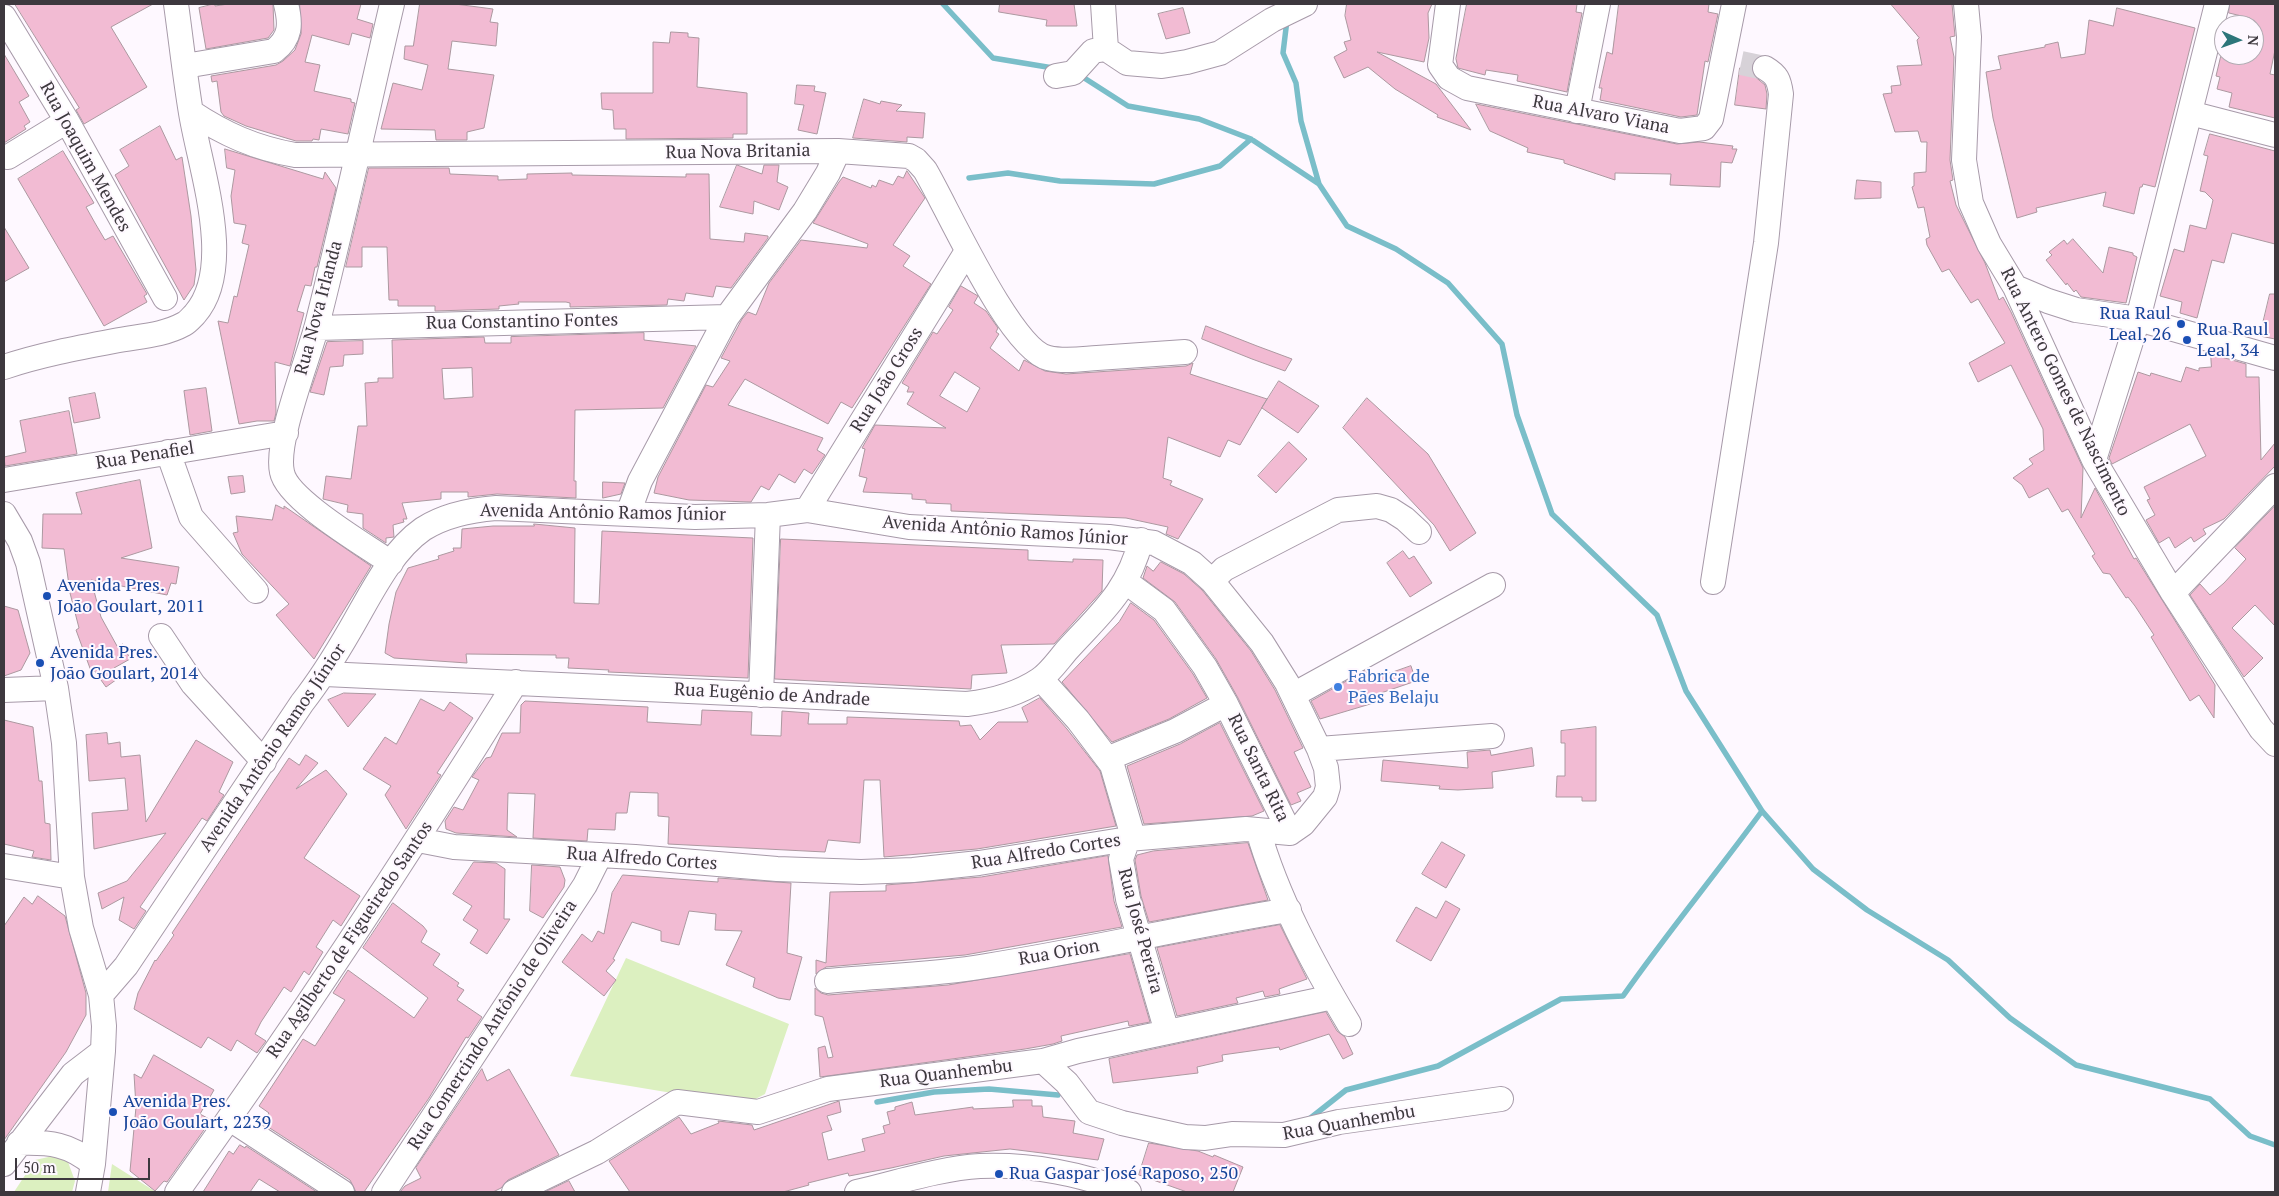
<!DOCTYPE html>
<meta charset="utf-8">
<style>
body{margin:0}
#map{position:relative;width:2279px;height:1196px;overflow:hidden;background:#fef8ff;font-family:"PT Serif",serif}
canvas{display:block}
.frame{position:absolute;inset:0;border:5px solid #3d383e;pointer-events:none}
.north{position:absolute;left:2214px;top:15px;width:50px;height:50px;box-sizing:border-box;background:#fef8ff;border:1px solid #b1abb2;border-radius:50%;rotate:92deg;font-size:14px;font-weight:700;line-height:20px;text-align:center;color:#3d383e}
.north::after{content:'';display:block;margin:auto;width:18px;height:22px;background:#2d767a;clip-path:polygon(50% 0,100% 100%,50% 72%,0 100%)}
.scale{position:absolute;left:15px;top:1158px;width:135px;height:22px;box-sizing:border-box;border:2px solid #3d383e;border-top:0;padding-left:6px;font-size:15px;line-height:18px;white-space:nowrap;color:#3d383e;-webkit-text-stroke:4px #fef8ff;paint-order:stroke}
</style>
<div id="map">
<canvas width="2279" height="1196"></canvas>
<div class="frame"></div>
<div class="north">N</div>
<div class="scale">50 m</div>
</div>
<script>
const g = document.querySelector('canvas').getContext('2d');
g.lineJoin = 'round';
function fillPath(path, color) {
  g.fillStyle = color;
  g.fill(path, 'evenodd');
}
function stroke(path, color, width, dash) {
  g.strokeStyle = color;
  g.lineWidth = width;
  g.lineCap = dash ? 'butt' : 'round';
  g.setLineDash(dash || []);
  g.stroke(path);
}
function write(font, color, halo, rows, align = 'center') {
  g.font = font + ' "PT Serif",serif';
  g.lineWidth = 4;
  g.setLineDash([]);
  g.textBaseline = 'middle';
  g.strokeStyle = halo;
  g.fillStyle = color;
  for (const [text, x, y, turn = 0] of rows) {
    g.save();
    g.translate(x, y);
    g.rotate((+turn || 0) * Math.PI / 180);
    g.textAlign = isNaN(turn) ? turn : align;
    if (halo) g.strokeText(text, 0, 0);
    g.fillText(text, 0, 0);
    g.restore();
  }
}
fillPath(new Path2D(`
 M626,958L789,1024L765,1094L744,1105L570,1076Z
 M53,1156L68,1162L75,1181L72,1192H14L35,1160Z
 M112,1164L156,1192H108Z`), '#dcf0c0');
stroke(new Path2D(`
 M943,4L993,58L1053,68
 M1287,20L1283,53L1296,83L1301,121L1319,184
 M1078,74L1128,106L1199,119L1251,139
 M969,178L1008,173L1060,181L1154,184L1220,166L1251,139L1319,184L1347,226L1396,249L1448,283L1502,344L1517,415L1552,514L1657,615L1686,691L1762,811L1813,869L1867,910L1948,960L2010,1018L2076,1065L2210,1099L2250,1136L2275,1145
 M877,1102L934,1092L989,1089L1058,1095
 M1308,1120L1346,1090L1438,1066L1561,999L1623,996C1667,933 1716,874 1762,811`), '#7abec9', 5.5);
const building = new Path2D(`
 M15,4H153L111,27L147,87L84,124L76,110L79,108Z
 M215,4V6L228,4H273L274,30L268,38L206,49L199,8Z
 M300,4H361L357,19L373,24L370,38L352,33L349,45L312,35L305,62L320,65L314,91L351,99V102L355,103L348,134L321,129L319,140L313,139L312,141H296L246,126L224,116L221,112L217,81L212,82L211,76L276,65L283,61L295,50L301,34Z
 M420,4H455L493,9L490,22L498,23L496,46L452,41L448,69L494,75L484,128L467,132V140H436L435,130L381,129L393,83L422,90L428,65L404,59L405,46H413Z
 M1000,4H1074L1077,26H1046L1047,20L999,12Z
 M1347,4H1432L1428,13L1429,38L1424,62L1377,52L1436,84L1471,130L1437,117L1438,115L1395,89L1368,67L1344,78L1334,57L1347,50L1344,42L1351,40L1345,16Z
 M1467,4H1577L1576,12L1582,13L1567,92L1517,81L1518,75L1486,70L1485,75L1458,68L1456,59Z
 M1619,4H1709L1708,12L1718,14L1708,62L1705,61L1697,115L1681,117L1600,100L1602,88H1599L1607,52L1612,54Z
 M1891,4H1952L1955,36L1950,37L1954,57L1950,160L1953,180L1950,181L1956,205L1985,263L1999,300L2003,297L2011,312L2083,468L2081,518L2095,488L2134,559L2136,558L2215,685L2214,718L2199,695L2190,701L2151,637L2154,635L2135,606L2128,597L2126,598L2110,574L2103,573L2092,556L2095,554L2068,509L2062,512L2048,488L2029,498L2022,485L2013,478L2033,464L2029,459L2044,450L2043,429L2011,365L1978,382L1969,363L2005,343L1978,299L1971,303L1949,269L1942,272L1927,245L1926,239L1930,237L1924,207L1918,208L1912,187L1914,186V173L1926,172L1927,142H1921L1918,131L1895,132L1883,94L1892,93L1891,86L1901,85L1897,66L1922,65L1917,40L1919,38Z
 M2230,4H2275V50L2270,74L2275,75V118L2229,107L2232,93L2217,89L2220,77L2216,76L2221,55H2254V25H2248L2250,18L2229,13Z
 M1183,8L1190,33L1166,39L1158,14Z
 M2117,8L2195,28L2155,187L2143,184L2142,187H2140L2134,214L2103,206L2106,192L2036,208L2037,212L2017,218L1993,118L1986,72L2001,69L1998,56L2045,47V45L2058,42L2061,58L2085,54L2089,20L2113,26Z
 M671,32L688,33V37L699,38L697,87L747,93V134H733V138L626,139V129H614L613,110L602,109L601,93H653V42L669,43Z
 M4,54L29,96L19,102L30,122L24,126L26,129L4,143Z
 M1740,68L1752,69L1753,75L1765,85L1767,94L1766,109L1735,105Z
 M797,85L815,86L814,91L826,93L817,134L798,130L804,105L795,104Z
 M864,99L880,104L881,101L902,105L896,111L925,113L923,138L907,137V142L853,138Z
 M1476,104L1677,144L1699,142L1733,146L1732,149H1737L1732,163L1721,162L1720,187L1670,185L1671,174L1615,173V180L1564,163V160L1527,152L1528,148L1490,131Z
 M160,126L176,160L182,157L191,216L196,270L194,285L184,300L115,175L129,166L120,150Z
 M2210,134L2275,151V244L2232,233L2224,263L2212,260L2197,318L2180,313L2182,302L2160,296L2174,249L2184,252L2190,225L2206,229L2213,200L2205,192L2200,191L2208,156L2204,155Z
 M225,149L323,179L325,172L336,188L317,267H315L311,286L305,285L297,311L304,313L290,366L275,362L276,413L274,421H257L239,424L218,321L228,323L234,296L237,297L249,245L242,243L246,225L234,223L231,196L235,170L227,168Z
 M63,151L94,203L86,207L95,223L105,240L113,236L147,294L144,296L147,302L104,326L18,179Z
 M737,165L762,174L764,165H779L777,182L788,187L779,210L754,201L753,214L720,207Z
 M369,168H449L450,174L498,176V180L527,179V174L572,173V175L686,177V174H709L710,239L744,242L745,233L768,236V238L731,288L716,286L713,297L686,293L684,301L668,299L667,305L570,307V303L566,302H518L519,304L499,306V309L435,311V306H398V300H389L387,247H362V267H346Z
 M907,171L925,198L893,245L910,256L903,266L931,284L852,408L841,402L828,424L745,379L728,405L823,438L817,450L825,455L812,474L804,469L795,483L779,474L769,490L761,486L751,502L689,500L654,493L658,477L706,385L713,387L730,361L721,358L742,319L748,312L756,315L769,283L801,240L867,248L868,244L813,223L839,182L843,177L871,188L872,185L876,187L879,180L893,185L898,176L903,178Z
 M1857,180L1881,182V198L1855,199Z
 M4,227L29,268L4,282Z
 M2073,239L2103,273L2109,247L2133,253V255L2137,257L2126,303L2081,297L2076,290L2074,292L2067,283L2066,285L2046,260L2052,255L2049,252L2064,240L2067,244Z
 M961,286L978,296L974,303L986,311L998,328L996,332L999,334L990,348L1019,371L1024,360L1045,371L1066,374L1186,366L1193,363L1190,374L1267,399L1240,445L1228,440L1220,457L1168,437L1163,478L1172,481L1170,485L1203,499L1178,539L1166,534L1168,527L1126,518L951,511V504L926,503V500L912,499V494L863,492L867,478L859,476L865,449L862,448L875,425L946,428L907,404L914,392H907L909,387L902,383L933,332L937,334L953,310L949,307ZM955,372L980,388L967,412L940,396Z
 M2270,294H2275V339L2260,336Z
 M1206,326L1257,346L1292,359L1285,371L1252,359L1202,339Z
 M644,333V340L696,346L663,408L575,410L574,481H576V498L497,494L468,497V492H441V499L402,503L407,519H403L404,522L393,525L394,537L386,538V543L363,528V514L347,512L348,505L323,499L326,476L351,479L358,426H367L365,383L378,382V378H393L392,340L484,337L485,343H511V337ZM472,368L473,397L444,399L442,369Z
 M363,341V354L344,355L343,366L330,367L324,395L310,392L327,342Z
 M2211,354L2246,364V377H2259L2261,460L2275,443V466L2224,519L2203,529L2206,534L2194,542L2191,537L2175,548L2169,537L2159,543L2146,520L2155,515L2147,500L2150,499L2144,487L2206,456L2190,424L2112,464L2109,458L2138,372L2150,376L2151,373L2181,382L2186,367L2199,371V368L2211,367Z
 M1279,381L1319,406L1298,433L1262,408Z
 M206,388L212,431L190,435L184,391Z
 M95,393L100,418L74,423L69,398Z
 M1367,398L1428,454L1476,533L1450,551L1434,525L1343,428Z
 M69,411L77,454L5,466L4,457L26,452L20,421Z
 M1289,442L1307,459L1276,493L1258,476Z
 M243,476L245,492L231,494L228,477Z
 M140,480L152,548L121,558L179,567L176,584L171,583L167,595L91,580L101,617L117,646L123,644L130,659L114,668L120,677L106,687L93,669L91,671L76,630L79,628L70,593L64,549L42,548L43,514H82L76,493Z
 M603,482L625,483L621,494L603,498Z
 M276,505L284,509V506L371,566L314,659L276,615L289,604L242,554L233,533L238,532L236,516L272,520Z
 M2275,506V626L2255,605L2232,628L2263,658L2244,677L2190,595L2200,584L2210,595L2224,583L2246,559L2235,548Z
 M534,524L575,528L574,603L599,604L602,531L753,538L748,678L608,672L609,670L568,668L569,658H556V655L466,654L467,663L394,658L385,653L389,624L396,592L408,568L439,559L438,556L454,551L453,548H461L462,529L493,526H534Z
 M781,539L1028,550V560L1073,562V559L1103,560L1102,591L1054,644L1001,645L1007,673L972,675L971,689L775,679Z
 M1403,551L1409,559L1414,556L1432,583L1410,597L1387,563Z
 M1161,562L1184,574L1202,590L1251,651L1275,690L1303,748L1294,752L1311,787L1297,793L1301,801L1291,805L1238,698L1216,659L1175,602L1143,578L1147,566L1153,571Z
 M1131,603L1154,620L1193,674L1207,698L1169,719L1112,742L1062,682L1119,622Z
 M4,606L18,610L30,653L21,670L4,676Z
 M1411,666L1416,681L1375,695L1377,702L1320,719L1311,701L1366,670L1369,680Z
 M344,693L376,694L348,727L328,700Z
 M1040,698L1067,729L1100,771L1116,826L977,849L884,857L880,780H864L860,843L828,840L825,852L668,844L669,817L658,816V793L630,792L627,813H616L615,830L588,829L587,841L533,838L535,794L508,793L507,830L517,837L456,833L446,829L445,821L454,807L463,810L479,780L472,777L486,758L491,757L502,733H520L521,705L525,701L648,707L647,722L701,725L702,710L752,712L751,735L781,736L782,711L809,713L808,724H847V717L959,721L960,726L971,725L980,740L998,722H1028L1022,708Z
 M421,699L444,711L450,702L473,718L437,773L441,775L406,829L385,795L391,786L363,769L385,737L396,744Z
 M4,720L33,727L39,781H42L45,823L50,824L51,860L32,857L34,851L4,844Z
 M1220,723L1264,811L1252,816L1144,824L1127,766L1180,744Z
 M1596,727V801H1582V797H1556L1557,776H1565V743H1561V731Z
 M107,733L108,744L120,742L121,757L140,755L146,822L196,740L233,762L219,792L224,795L207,821L202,818L140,907L146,911L134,929L119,920L124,897L102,909L98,893L127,881L166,833L94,849L92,813L128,810L125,778L89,781L86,735Z
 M1532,748L1534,766L1492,772L1493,788L1458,790L1439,789L1440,786L1381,781L1383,760L1468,768L1467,752L1490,750L1491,755Z
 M306,755L318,763L296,789L326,770L347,794L304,858L360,896L341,926L333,920L316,947L323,952L309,975L304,971L291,992L284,987L261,1022L255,1034L266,1041L257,1053L237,1040L231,1051L208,1037L201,1048L134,1009L138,993L155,960L156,961L174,935L172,933L289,758L299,765Z
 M1442,842L1465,855L1446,888L1422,874Z
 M1248,843L1268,900L1149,922L1141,896L1135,860L1137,855L1153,851Z
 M1108,856L1114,901L1122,927L965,955L826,967L816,974V960L826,963L830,892L886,891V885L981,877Z
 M474,862L496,863L505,869L504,919H510L487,954L470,943L478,930L463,920L472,906L453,894Z
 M532,865L560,867L565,880L564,887L543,918L530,911Z
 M623,875L718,882V878L791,883L787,953L802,957L790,1000L778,998L753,987L755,978L726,965L742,931L715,930L716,914L689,911L679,945L661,941V931L632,922L613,959L615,960L606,971L616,980L604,996L562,962L582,934L592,942L598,931L604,934L612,893Z
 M38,896L65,916L86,993V1015L66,1052L4,1140V926L24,897L32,904Z
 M1446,901L1460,909L1431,961L1396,941L1416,907L1436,918Z
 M393,903L423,926L427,931L421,942L440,954L433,965L459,983L457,986L464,990L457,1000L482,1017L468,1038L466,1037L429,1098L364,1192H356L350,1180L262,1123L269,1113L259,1106L303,1039L315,1046L345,1000L333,993L348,970L414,1018L428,998L363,948Z
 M1280,925L1307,979L1279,989L1280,994L1265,997L1263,991L1236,998L1238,1003L1177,1016L1157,948Z
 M1130,954L1150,1022L1129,1026L1128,1021L1061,1036L1062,1041L1053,1044L1025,1049L820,1077L818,1048L825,1046L828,1058L833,1057L823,1017L815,1015V988L821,993L828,995L948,985Z
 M1326,1012L1337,1031L1345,1037L1353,1054L1343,1059L1329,1034L1280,1050L1279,1047L1222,1055L1223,1061L1197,1067L1198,1073L1113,1083L1109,1059Z
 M154,1055L214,1090L200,1114L211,1120L167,1182L164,1181L155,1191L130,1171L136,1107L134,1074L141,1078Z
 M482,1069L487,1081L509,1069L559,1155L508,1180L501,1188L493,1192H400L405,1186L421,1178L416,1168Z
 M1013,1100H1032V1106H1042L1043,1117L1075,1121L1073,1133L1104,1139L1098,1160L1010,1149L944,1156L891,1168L849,1176L848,1173L808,1183L809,1185L783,1192H630L609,1161L679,1117L691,1134L719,1123L718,1121L752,1125L754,1130L839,1101L841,1112L827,1116L832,1130L822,1133L828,1160L865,1151L862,1139L885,1133L883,1126L890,1124L887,1112L895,1110V1107L912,1102L915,1115L973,1107V1109L1013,1107Z
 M1149,1143L1198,1151L1213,1157L1214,1155L1243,1167L1233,1192H1187L1139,1175Z
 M240,1145L245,1148L246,1146L317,1192H280L259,1179L250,1192H203L229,1151L233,1154Z
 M569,1181L575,1192H545Z`);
fillPath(building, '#f2bbd3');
stroke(building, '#ac98a0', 1);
stroke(new Path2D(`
 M1741,63L1765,68`), '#d7d2d8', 24, [24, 12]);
const minor = new Path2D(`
 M1103,4L1106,49L1127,63L1162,66L1187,62L1220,53L1272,20L1305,4
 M1448,4L1440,65L1449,78L1467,88L1680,131L1704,128L1711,119L1734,4
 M1966,4L1969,37L1964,160L1971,203L1989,244L2015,287L2094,460L2173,593L2261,729L2275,744
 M4,17L67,121L165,298
 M185,66L274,51C291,38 291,24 286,4
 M1056,76L1073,73L1093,51L1106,49
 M1577,111L1598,4
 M191,112C224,134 255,148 295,155L838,151L909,156L916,160L925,170C947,207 1010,349 1048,358C1064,362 1082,359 1097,358C1127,356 1156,354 1185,352
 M2190,113L2275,135
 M8,157L67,121
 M2015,287L2048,301L2076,310L2138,319L2275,358
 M317,328L727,317
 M4,367C40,355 77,348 114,341C139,336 162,336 184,324C188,322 191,318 195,314C236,267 200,169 191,113C185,77 181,40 176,4
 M168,452L191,517L256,591
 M2094,460L2138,319L2217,4
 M4,480L286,433
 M807,510L967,251
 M4,514L20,541L28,563L56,688L64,743L72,877L81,928L101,995L104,1026L103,1051L93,1164L88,1192
 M628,514L640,481L727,317L805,211L828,173L838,151
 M391,563C367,546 287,500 282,472C275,441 308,360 317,325C344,219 367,111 392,4
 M1212,581L1224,569L1338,510L1377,506L1391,510L1405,519L1419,532
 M1126,582L1164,610L1205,667L1226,704L1290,833
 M1713,582L1766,243L1781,94C1779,80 1777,75 1765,68
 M2173,593L2275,486
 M161,636L193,684L264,762
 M325,674L967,704C992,701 1018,694 1039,680C1050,673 1059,659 1068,649C1102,612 1128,591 1141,540
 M1041,679L1078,720L1112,765L1131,830L1121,859L1128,899L1167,1032
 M4,690L56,688
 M761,695L768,515
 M1293,695L1493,585
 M1319,749L1492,736
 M1109,758L1175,731L1226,704
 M1258,830C1277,897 1313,964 1349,1024
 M4,866L72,877
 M827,981C880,976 934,975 986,966C1088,950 1188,926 1289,910
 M101,995L126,966L302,703C320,680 335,656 350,630C370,596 390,552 423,529C445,515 470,510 496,508L695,517L768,515L807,510L909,527L1109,537L1154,543L1192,563L1212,581L1262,643L1287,683L1319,749L1326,768L1328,787L1325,797L1303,824L1290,833L1246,829L1128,839L979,863L913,870L861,872L777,869L635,857L454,847L418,840
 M1043,1061L1067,1083L1089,1112L1122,1123L1185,1137L1205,1138L1232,1134L1284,1135L1339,1122L1501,1099
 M230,1119L342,1192
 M19,1143C50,1142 69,1144 93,1164
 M4,1164L73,1074L103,1051
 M177,1192C296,1026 408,856 516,682
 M384,1192L585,885L600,855
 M514,1192L597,1152L677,1102L758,1112L828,1089L1043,1061L1078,1051L1333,997
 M857,1192C895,1183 942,1168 980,1166C1033,1164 1080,1174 1129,1192`);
stroke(minor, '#a79aa9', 26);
stroke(minor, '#fff', 24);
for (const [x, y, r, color] of [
 [2181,324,5,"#1a4fb4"],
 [2187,340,5,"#1a4fb4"],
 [47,596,5,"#1a4fb4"],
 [40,663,5,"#1a4fb4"],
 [1338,687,5,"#3f7fe0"],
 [113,1112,5,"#1a4fb4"],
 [999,1174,5,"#1a4fb4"]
]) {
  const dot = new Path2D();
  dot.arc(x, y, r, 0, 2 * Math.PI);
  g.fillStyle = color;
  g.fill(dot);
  stroke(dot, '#fef8ff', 2);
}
write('18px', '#3d383e', '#fef8ff', [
 ["Rua Alvaro Viana",1601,115,11],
 ["Rua Nova Britania",738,152,-1],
 ["Rua Joaquim Mendes",85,157,61],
 ["Rua Nova Irlanda",319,308,-75],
 ["Rua Constantino Fontes",522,322,-1],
 ["Rua João Gross",887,380,-58],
 ["Rua Antero Gomes de Nascimento",2065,392,64],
 ["Rua Penafiel",145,456,-9],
 ["Avenida Antônio Ramos Júnior",603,513,1],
 ["Avenida Antônio Ramos Júnior",1005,531,4],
 ["Rua Eugênio de Andrade",772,695,3],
 ["Avenida Antônio Ramos Júnior",273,748,-56],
 ["Rua Santa Rita",1258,768,64],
 ["Rua Alfredo Cortes",1046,852,-9],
 ["Rua Alfredo Cortes",642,859,4],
 ["Rua José Pereira",1140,931,75],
 ["Rua Agilberto de Figueiredo Santos",350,940,-56],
 ["Rua Orion",1059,953,-10],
 ["Rua Comercindo Antônio de Oliveira",493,1025,-57],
 ["Rua Quanhembu",946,1074,-7],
 ["Rua Quanhembu",1349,1123,-10]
]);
write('18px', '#164399', '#fef8ff', [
 ["Rua Raul",2171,314,"right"],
 ["Leal, 26",2171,335,"right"],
 ["Rua Raul",2197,330],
 ["Leal, 34",2197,351],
 ["Avenida Pres.",57,586],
 ["João Goulart, 2011",57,607],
 ["Avenida Pres.",50,653],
 ["João Goulart, 2014",50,674],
 ["Avenida Pres.",123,1102],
 ["João Goulart, 2239",123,1123],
 ["Rua Gaspar José Raposo, 250",1009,1174]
], 'left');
write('18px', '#366cbe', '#fef8ff', [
 ["Fabrica de",1348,677],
 ["Pães Belaju",1348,698]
], 'left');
</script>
